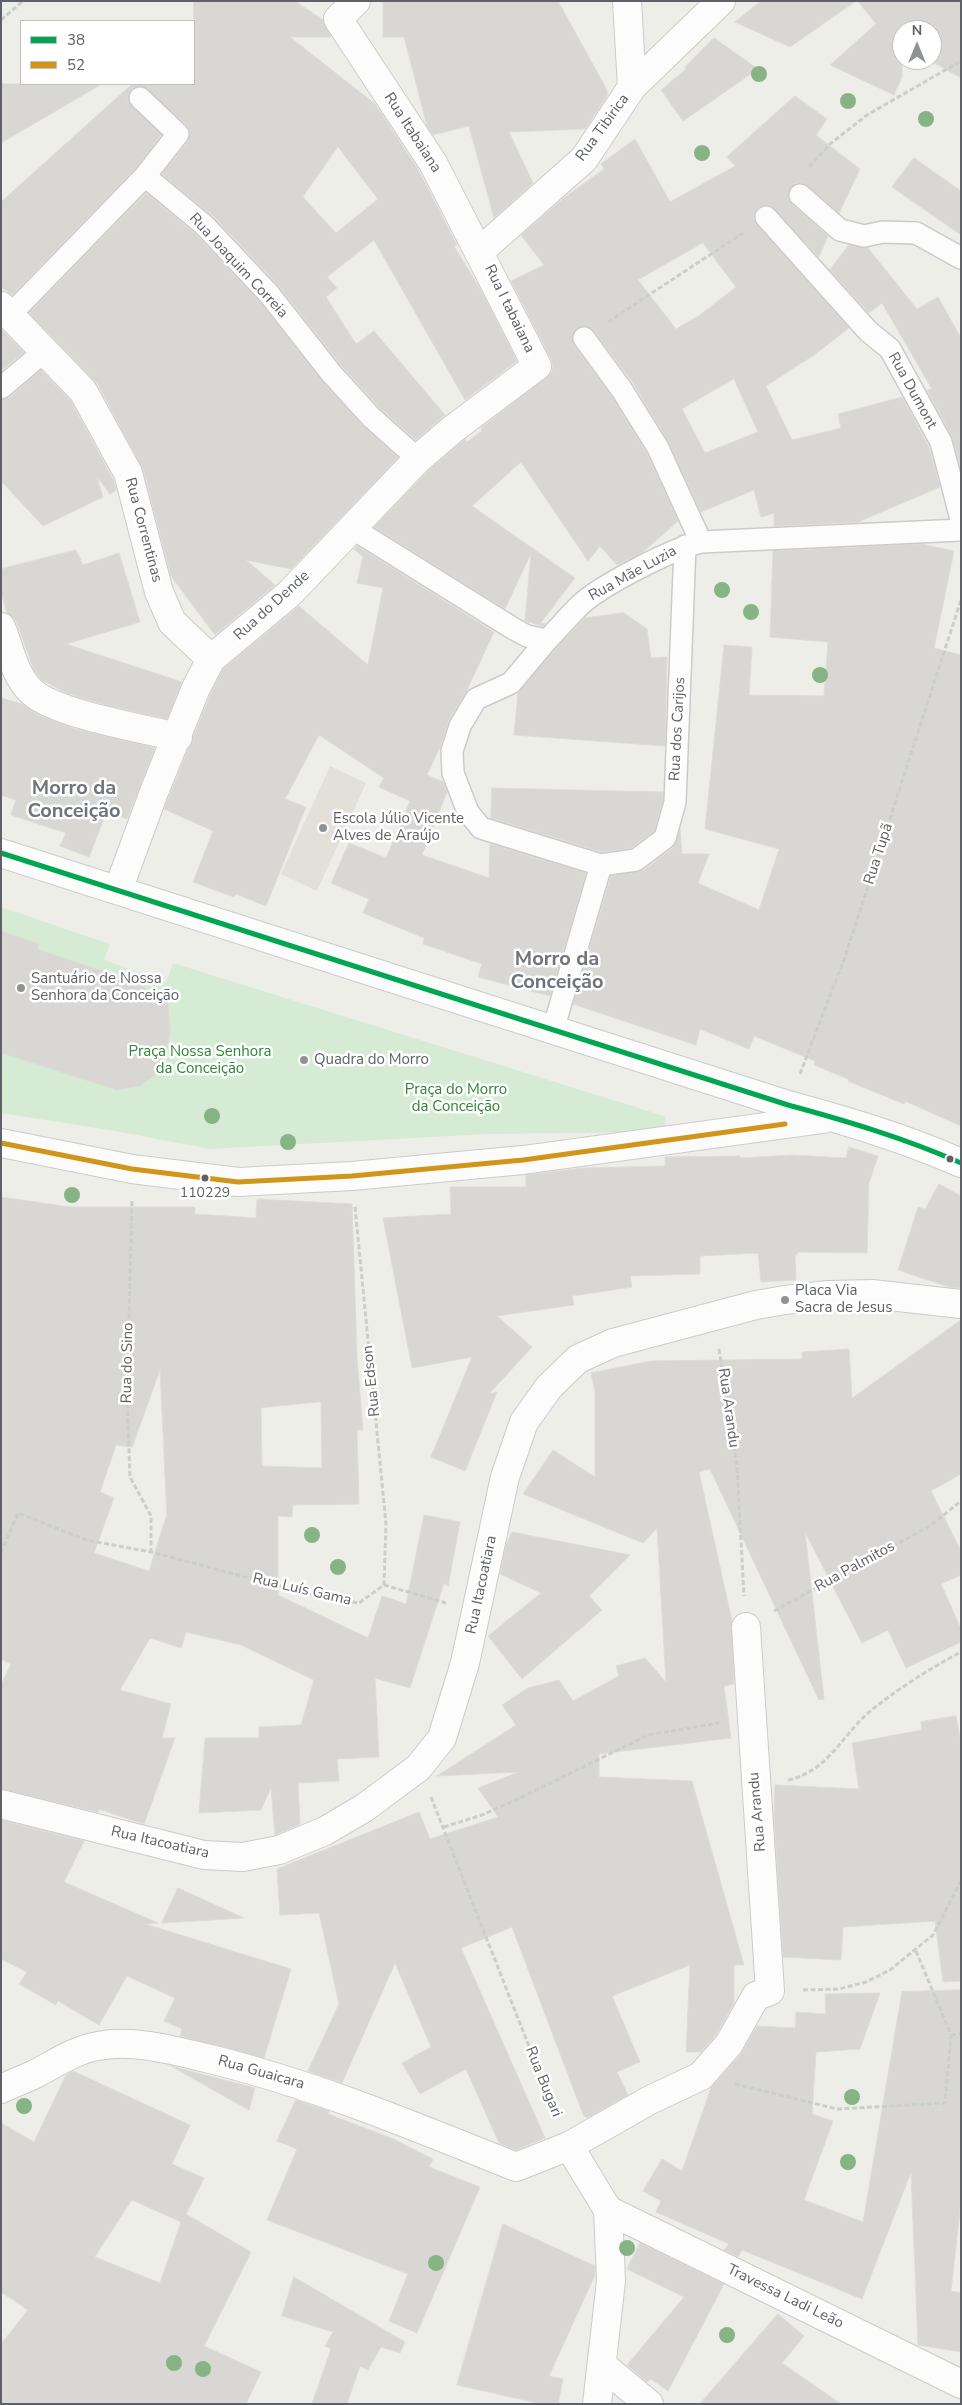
<!DOCTYPE html>
<meta charset="utf-8">
<style>
body{margin:0}
#map{position:relative;width:962px;height:2405px;overflow:hidden;background:#eeeee9;font-family:"Nunito Sans",sans-serif}
canvas{display:block}
.frame{position:absolute;inset:0;border:2px solid #5e6267;pointer-events:none}
.legend{position:absolute;left:20px;top:20px;width:175px;height:65px;box-sizing:border-box;background:#fff;border:1px solid #bfc0c2;margin:0;padding:6px 9px;list-style:none;font-size:15px;color:#5e6267}
.legend li{display:flex;align-items:center;gap:10px;height:25px}
.legend b{width:25px;border:1px solid #bfc0c2}
.north{position:absolute;left:892px;top:20px;width:50px;height:50px;box-sizing:border-box;background:#fff;border:1px solid #bfc0c2;border-radius:50%;rotate:0deg;font-size:14px;font-weight:700;line-height:20px;text-align:center;color:#5e6267}
.north::after{content:'';display:block;margin:auto;width:18px;height:22px;background:#909394;clip-path:polygon(50% 0,100% 100%,50% 72%,0 100%)}
</style>
<div id="map">
<canvas width="962" height="2405"></canvas>
<div class="frame"></div>
<ul class="legend">
<li><b style="height:6px;background:#00a651"></b>38</li>
<li><b style="height:6px;background:#d1951a"></b>52</li>
</ul>
<div class="north">N</div>
</div>
<script>
const g = document.querySelector('canvas').getContext('2d');
g.lineJoin = 'round';
function fillPath(path, color) {
  g.fillStyle = color;
  g.fill(path, 'evenodd');
}
function stroke(path, color, width, dash) {
  g.strokeStyle = color;
  g.lineWidth = width;
  g.lineCap = dash ? 'butt' : 'round';
  g.setLineDash(dash || []);
  g.stroke(path);
}
function write(font, color, halo, rows, align = 'center') {
  g.font = font + ' "Nunito Sans",sans-serif';
  g.lineWidth = 5;
  g.setLineDash([]);
  g.textBaseline = 'middle';
  g.strokeStyle = halo;
  g.fillStyle = color;
  for (const [text, x, y, turn = 0] of rows) {
    g.save();
    g.translate(x, y);
    g.rotate((+turn || 0) * Math.PI / 180);
    g.textAlign = isNaN(turn) ? turn : align;
    if (halo) g.strokeText(text, 0, 0);
    g.fillText(text, 0, 0);
    g.restore();
  }
}
fillPath(new Path2D(`
 M330,766L366,783L317,891L281,874Z`), '#e2e0d8');
fillPath(new Path2D(`
 M1,907L110,944L104,960L166,982L173,963L661,1115L665,1116L666,1127L653,1132L487,1134L210,1149L115,1131L1,1113Z`), '#d6ebd4');
const building = new Path2D(`
 M194,1H295L323,20L331,37H290L375,104L419,171L457,245L454,246L483,294L517,361L465,400L374,240L327,277L337,288L326,297L356,344L374,331L445,415L416,440L380,408L341,365L278,285L213,216L162,174L188,142L190,131L187,125L143,86L131,89L128,96V102L161,135L136,168L12,295L1,287V202L132,84H194ZM338,147L378,199L336,233L303,197Z
 M558,1L607,90V96L585,129L509,132L533,183L494,218L469,126L433,135L427,126L404,37H383V2Z
 M761,1H856L790,47L735,22Z
 M858,1H961V78L929,60H932V30H902V77L894,95L830,65L876,24Z
 M714,38L758,69L683,121L661,90L686,69L685,67Z
 M1,84H102L1,143Z
 M795,96L827,119L816,135L860,169L839,213L803,183H796L788,192V199L792,204L828,236L819,257L770,205H764L757,208L754,220L849,328L814,355L766,386L792,440L841,428L838,414L902,397L929,447L940,487L858,522L774,526V513L761,517L754,490L701,512L669,443L633,383L594,331L583,326L573,333L574,345L612,397L647,454L678,521L643,552L617,565L600,546L588,561L521,462L472,506L575,578L540,624L546,623L543,626L525,621L531,553L505,609L374,527L429,470L465,439L467,442L482,431L481,428L551,373L553,366L551,359L511,281L544,265L521,235L564,198L604,169L601,164L635,139L670,202L735,166L727,157ZM703,243L736,287L700,315L676,329L638,280ZM734,379L758,432L705,453L682,409Z
 M914,158L961,191V235L892,187Z
 M146,193L195,234L260,302L322,381L362,425L398,458L291,569L246,560L275,585L215,635L171,576L143,469L97,383L29,313Z
 M849,245L868,248L917,309L938,297L961,338V468L952,436L927,390L932,389L882,303L869,313L830,270Z
 M1,329L24,352L1,371Z
 M41,370L70,400L113,479L116,490L110,494L97,477L103,497L43,526L1,481V400L9,398Z
 M921,544L954,551L934,648L961,655V1126L905,1101L904,1104L848,1081V1079L814,1065L815,1061L754,1036L749,1049L700,1029L696,1045L573,1004L611,876L644,870L673,848L680,829L682,854H709L698,883L759,910L779,849L705,829L724,645L752,647L749,695L824,696L828,642L770,637L773,551Z
 M357,546L494,632L466,692L449,720L440,747L427,775L443,782L447,792L422,855L489,878L490,844L586,873L550,996L478,977L482,964L423,944L424,938L363,913L369,899L331,883L349,843L386,858L410,801L379,787L384,778L319,735L285,799L306,807L266,906L236,894L234,897L193,882L213,831L164,809L210,695L223,669L299,606L368,665L383,588L357,583L363,557L354,549Z
 M76,550L83,565L119,553L140,622L66,644L182,682L167,719L105,705L66,693L42,680L34,670L16,621L7,613L1,592V569Z
 M624,613L647,629L651,658L667,657L665,746L514,735L518,693L556,648L585,618Z
 M1,698L22,704L37,714L75,729L155,748L127,819L107,811L89,857L60,846L66,833L11,815L16,800L1,795Z
 M492,788L663,792V800L654,831L631,848L602,852L491,818Z
 M1,931L39,944L37,949L135,982L168,1003L170,1031L167,1051L157,1074L140,1086L117,1090L1,1053Z
 M849,1147L878,1156L869,1183L867,1253L797,1252V1255H795L796,1280L761,1282L758,1253L700,1256V1274L630,1276L632,1287L572,1296L574,1305L497,1316L532,1347L489,1394L497,1392L465,1471L431,1457L472,1357L412,1368L383,1218L451,1214L450,1187H526V1175L583,1168L665,1166V1157L740,1156V1158L792,1155L846,1158Z
 M939,1184L961,1196V1288L949,1287L898,1270L918,1207L925,1209Z
 M1,1197L70,1207H195V1214L256,1218L257,1199L352,1204L357,1358L363,1430H357L359,1504L293,1505L292,1517L278,1516V1595L368,1638L382,1596L406,1604L424,1515L460,1522L448,1586L444,1583L410,1688L375,1678L379,1757L337,1759L339,1781L298,1783L300,1824L275,1835L271,1787L261,1810L199,1813L205,1738H259V1727L301,1725L314,1680L241,1645L186,1632L181,1648L150,1638L120,1690L171,1704L162,1738H175L144,1824L99,1809L98,1812L1,1789V1685L11,1664L1,1659ZM160,1370L167,1517H166L149,1571L94,1553L114,1498L100,1492L116,1445L132,1447ZM321,1402L322,1468L262,1466L261,1408Z
 M961,1320V1474L931,1491L961,1551V1575L941,1584L961,1629V1642L906,1668L888,1630L862,1643L805,1532L824,1699L819,1700L710,1469L699,1472L732,1621L734,1684L724,1686L731,1738L599,1754V1777L692,1781L744,1965H734V2003L716,2035L701,2052H686L690,1965L612,1996L640,2062L617,2072L628,2095L587,2118L586,2116L584,2117L512,1927L461,1948L545,2138L516,2150L499,2143L466,2069L420,2094L402,2063L431,2047L395,1963L342,2083L308,2071L339,2004L319,1913L280,1915L277,1869L419,1812L430,1839L498,1817L478,1788L519,1772L437,1776L516,1725L502,1705L528,1688L559,1680L573,1701L619,1676L616,1666L645,1658L666,1682L657,1528L643,1543L523,1494L553,1450L595,1477V1392L591,1373L650,1361L802,1359V1352L849,1349L852,1398Z
 M512,1532L630,1555L589,1596L602,1610L522,1679L488,1636L541,1593L500,1574L506,1545Z
 M956,1716L961,1743V1981L943,1982L935,1921L843,1927L841,1960L783,1957L774,1815L775,1785L859,1789L852,1743L922,1730L921,1722Z
 M1,1820L84,1841L64,1882L158,1923L145,1924L291,1969L264,2058L180,2036L182,2029L164,2021L175,1998L127,1976L99,2025L58,2001L56,2005L19,1984L27,1972L1,1959Z
 M178,1888L244,1918L162,1923Z
 M961,1990V2201L951,2291L961,2293V2352L918,2345L911,2172L862,2299L742,2250L738,2257L724,2250L729,2244L656,2212L661,2201L643,2191L662,2159L682,2171L711,2088L741,2054L757,2026L795,2028L796,2012L826,2014L825,1994L880,1993L860,2049L816,2052L812,2114L833,2121L804,2200L863,2222L902,1992Z
 M171,2066L255,2088L249,2110Z
 M73,2071L190,2125L172,2164L204,2178L186,2214L251,2252L204,2346L261,2372L246,2404H1V2344L28,2310L1,2292V2123L34,2142L66,2075ZM132,2200L181,2222L160,2283L95,2257Z
 M296,2100L329,2111L328,2114L391,2138L433,2159L429,2167L480,2187L417,2333L389,2321L408,2274L267,2220L297,2149L277,2141Z
 M503,2224L595,2266V2275L549,2376L563,2379L558,2404H542L457,2385Z
 M640,2243L724,2284L668,2391L651,2379L647,2382L627,2365L684,2297L627,2269Z
 M294,2277L405,2342L400,2353L381,2347L368,2370L360,2366L347,2404H312L331,2349L325,2346L333,2332L282,2316Z
 M778,2314L804,2336L782,2363L841,2404H700Z`);
fillPath(building, '#d8d7d4');
stroke(building, '#dedcd8', 1);
const service = new Path2D(`
 M145,176L204,225L269,294L331,373L371,417L418,459
 M800,195L840,230L864,236L883,232L916,233L961,258
 M766,217L868,331L890,349L941,442L961,519
 M10,315L145,176L178,134L140,98
 M584,338L622,390L658,448L701,542
 M1,388L46,350
 M352,528L514,629L527,636L547,640C558,629 568,617 579,606C601,585 672,549 701,542L961,530
 M547,640L511,683L476,699L460,726L452,751L453,773L468,812L481,828L601,865
 M553,1030L601,865L636,860L665,838L675,802L685,546`);
const minor = new Path2D(`
 M627,1L632,87
 M480,251L584,159L632,87L721,1
 M1,306L83,391L128,473L159,592L172,622L211,659
 M1,627C10,648 14,676 32,692C56,714 144,729 178,737
 M118,890L154,792L196,688L211,659L289,594L418,459L453,429L537,366L433,163L338,19L356,1
 M1,2089C11,2084 22,2080 33,2075C53,2065 74,2050 98,2046C133,2039 172,2050 206,2058C313,2084 414,2126 516,2167L569,2146L650,2100L701,2076L729,2044L756,1996L770,1991L746,1627
 M569,2146L608,2210L611,2281L597,2404
 M608,2210L961,2384
 M602,2365L649,2404`);
const tertiary = new Path2D(`
 M1,853L788,1105C847,1121 904,1138 961,1163
 M1,1143L132,1169L238,1182L352,1176L523,1160L823,1119
 M1,1804L204,1855L243,1857L279,1850L325,1831L364,1808L418,1768L442,1738L465,1663L505,1477L524,1422L549,1387L578,1359L613,1343L756,1305L785,1300L828,1295L872,1294L961,1304`);
stroke(service, '#cbcbcb', 24);
stroke(minor, '#cbcbcb', 30);
stroke(tertiary, '#cbcbcb', 30);
stroke(new Path2D(`
 M1,20L23,1
 M809,167L830,144L867,115L961,61
 M608,322L743,233
 M800,1074L845,957L961,600
 M132,1201L127,1397L130,1477L151,1516V1552
 M355,1207L386,1524L384,1585
 M719,1349L737,1466L744,1596
 M1,1553L18,1513L86,1540L151,1552L318,1596L359,1603L384,1585
 M384,1585L446,1603
 M774,1611L930,1526L961,1501
 M788,1780C828,1771 840,1738 868,1713C893,1692 932,1667 961,1652
 M431,1797L556,2115
 M444,1827L482,1815L520,1798L648,1735L719,1723
 M803,1990L839,1989L866,1982L890,1970L933,1935L961,1881
 M951,2035L961,2034
 M735,2084L837,2109L945,2103L951,2035L916,1951`), '#c9cfcb', 3, [5, 2.5]);
stroke(service, '#fcfcfc', 21);
stroke(minor, '#fcfcfc', 28);
stroke(tertiary, '#fcfcfc', 28);
stroke(new Path2D(`
 M1,853L788,1105C847,1121 904,1138 961,1163`), '#00a651', 5);
stroke(new Path2D(`
 M1,1143L132,1169L238,1182L352,1176L523,1160L785,1124`), '#d1951a', 5);
g.fillStyle = '#86b485';
for (const [x, y] of [
 [759,74],
 [848,101],
 [926,119],
 [702,153],
 [722,590],
 [751,612],
 [820,675],
 [212,1116],
 [288,1142],
 [72,1195],
 [312,1535],
 [338,1567],
 [852,2097],
 [24,2106],
 [848,2162],
 [627,2248],
 [436,2263],
 [727,2335],
 [174,2363],
 [203,2369]
]) {
  g.beginPath();
  g.arc(x, y, 8, 0, 2 * Math.PI);
  g.fill();
}
for (const [x, y, r, color] of [
 [323,828,5,"#909394"],
 [21,988,5,"#909394"],
 [304,1060,5,"#909394"],
 [950,1159,4.5,"#5e6267"],
 [205,1178,4.5,"#5e6267"],
 [785,1300,5,"#909394"]
]) {
  const dot = new Path2D();
  dot.arc(x, y, r, 0, 2 * Math.PI);
  g.fillStyle = color;
  g.fill(dot);
  stroke(dot, '#fff', 2);
}
write('14px', '#5e6267', '#fff', [
 ["110229",205,1194]
]);
write('15px', '#5e6267', '#fff', [
 ["Rua Tibirica",603,128,-54],
 ["Rua Itabaiana",412,133,57],
 ["Rua Joaquim Correia",238,266,47],
 ["Rua I tabaiana",509,309,64],
 ["Rua Dumont",912,391,61],
 ["Rua Correntinas",143,530,75],
 ["Rua Mãe Luzia",633,574,-29],
 ["Rua do Dende",272,606,-42],
 ["Rua dos Carijos",678,729,-87],
 ["Rua Tupã",879,854,-72],
 ["Rua do Sino",128,1363,-89],
 ["Rua Edson",372,1381,-96],
 ["Rua Arandu",728,1408,82],
 ["Rua Palmitos",855,1567,-29],
 ["Rua Itacoatiara",482,1585,-78],
 ["Rua Luís Gama",302,1590,13],
 ["Rua Arandu",758,1812,-95],
 ["Rua Itacoatiara",160,1843,13],
 ["Rua Guaicara",261,2073,16],
 ["Rua Bugari",543,2082,68],
 ["Travessa Ladi Leão",785,2297,26]
]);
write('15px', '#5e6267', '#fff', [
 ["Escola Júlio Vicente",333,819],
 ["Alves de Araújo",333,836],
 ["Santuário de Nossa",31,979],
 ["Senhora da Conceição",31,996],
 ["Quadra do Morro",314,1060],
 ["Placa Via",795,1291],
 ["Sacra de Jesus",795,1308]
], 'left');
write('15px', '#308434', '#fff', [
 ["Praça Nossa Senhora",200,1052],
 ["da Conceição",200,1069],
 ["Praça do Morro",456,1090],
 ["da Conceição",456,1107]
]);
write('bold 20px', '#6f747a', '#fff', [
 ["Morro da",74,789],
 ["Conceição",74,812],
 ["Morro da",557,960],
 ["Conceição",557,983]
]);
</script>
